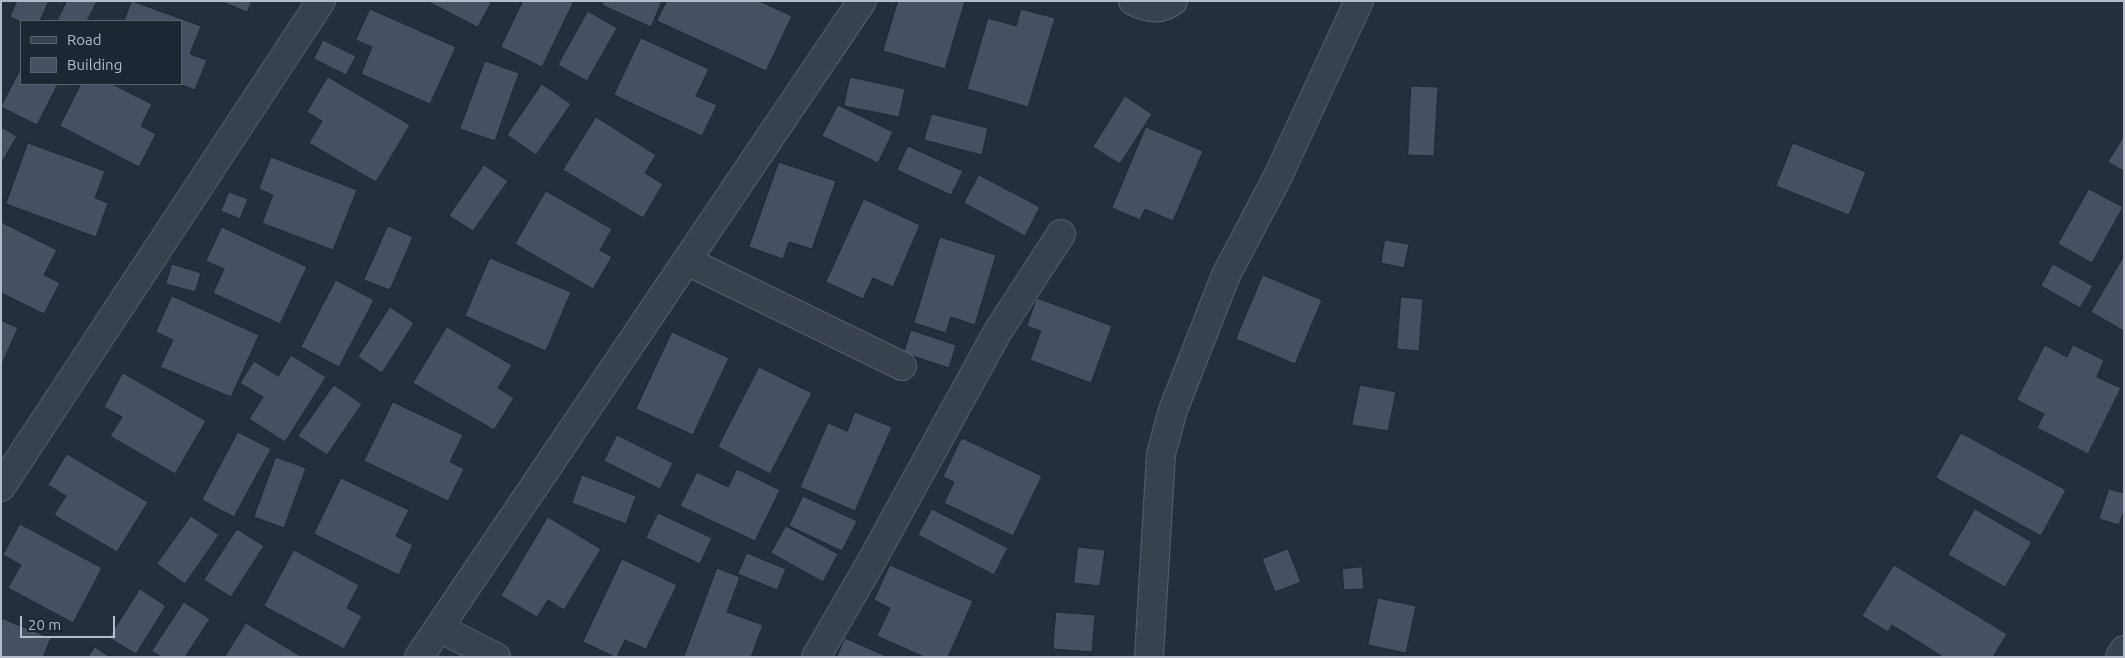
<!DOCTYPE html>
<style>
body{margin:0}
#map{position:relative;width:2125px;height:658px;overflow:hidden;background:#242f3e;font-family:Ubuntu,sans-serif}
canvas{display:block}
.frame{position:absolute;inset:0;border:2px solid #b4bcc9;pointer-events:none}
.legend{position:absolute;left:20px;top:20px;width:162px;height:65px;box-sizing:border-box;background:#1d2633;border:1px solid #59626f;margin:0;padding:6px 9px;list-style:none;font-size:15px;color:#b4bcc9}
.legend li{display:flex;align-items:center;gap:10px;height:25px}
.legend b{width:25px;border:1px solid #59626f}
.scale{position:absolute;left:20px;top:616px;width:95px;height:22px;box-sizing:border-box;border:2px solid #b4bcc9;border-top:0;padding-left:6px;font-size:15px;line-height:18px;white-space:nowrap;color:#b4bcc9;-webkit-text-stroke:4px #1d2633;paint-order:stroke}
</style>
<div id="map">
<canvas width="2125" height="658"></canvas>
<div class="frame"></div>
<ul class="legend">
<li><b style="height:6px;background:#38414e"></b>Road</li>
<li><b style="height:14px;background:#455162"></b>Building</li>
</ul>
<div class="scale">20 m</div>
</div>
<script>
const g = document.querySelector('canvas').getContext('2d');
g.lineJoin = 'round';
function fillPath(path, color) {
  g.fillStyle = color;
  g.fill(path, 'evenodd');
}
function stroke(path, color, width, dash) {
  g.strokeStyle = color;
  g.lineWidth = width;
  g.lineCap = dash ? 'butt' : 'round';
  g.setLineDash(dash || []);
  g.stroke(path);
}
const building = new Path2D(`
 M17,1H49L40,21L21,22L10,17Z
 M67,1H97L87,21H57Z
 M132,1L201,26L190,54L207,60L195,90L179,84H181V21H124Z
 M221,1H252L247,12Z
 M427,1H492L478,27Z
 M523,1H574L542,67L501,47Z
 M604,1H662L651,27L602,5Z
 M667,1H759L792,16L766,71L657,21Z
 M898,1H965L945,69L883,51Z
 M370,9L456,47L430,104L361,74L372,47L356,40Z
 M1021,9L1055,18L1028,107L967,89L988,18L1016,26Z
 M588,11L617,28L587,81L558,65Z
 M641,38L709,69L696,96L717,105L702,136L614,95Z
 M323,40L356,56L346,75L314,59Z
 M485,61L519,73L495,141L460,129Z
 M21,68V84H58L37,125L1,107Z
 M328,77L410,125L376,182L309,143L322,121L307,112Z
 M850,77L905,89L899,117L844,106Z
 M81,84H112L152,104L141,126L156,134L139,167L60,126Z
 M542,84L571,104L536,155L507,135Z
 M1411,86L1438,87L1434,156L1408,155Z
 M1125,96L1152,114L1120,164L1093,147Z
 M838,105L893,132L878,163L822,136Z
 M932,114L988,128L982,155L924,140Z
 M596,117L656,155L645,173L663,184L643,218L563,170Z
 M1,127L17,136L1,164Z
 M1146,127L1203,151L1173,221L1145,209L1140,220L1112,208Z
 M2123,138H2124V171L2108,162Z
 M28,143L105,171L95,198L108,203L96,237L6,204Z
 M1793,143L1866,172L1849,215L1776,186Z
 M908,146L963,171L951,195L897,170Z
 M271,157L357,190L333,250L262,223L273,195L259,189Z
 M779,162L836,181L812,249L789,242L783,259L749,247Z
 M484,165L508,181L473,231L449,216Z
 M979,175L1040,207L1025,236L964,203Z
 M2089,189L2123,207L2092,263L2058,244Z
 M546,191L612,229L600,250L612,257L593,289L515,244Z
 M229,192L248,199L240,219L221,211Z
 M864,199L920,225L893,287L873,278L863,299L826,282Z
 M1,222L57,250L44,275L60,283L44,314L1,293Z
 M388,226L413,237L390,290L364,280Z
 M222,227L307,267L280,324L213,293L224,269L206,261Z
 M940,237L996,255L975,325L951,317L946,333L914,323Z
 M1385,240L1409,244L1404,268L1381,263Z
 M2124,256V331L2091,312Z
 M490,258L571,292L546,351L465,316Z
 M172,264L201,273L195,292L166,284Z
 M2053,264L2093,286L2080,308L2041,286Z
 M1263,275L1322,300L1295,364L1236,339Z
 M336,280L374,300L339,367L301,347Z
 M172,296L259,335L231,397L160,367L173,340L156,332Z
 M1401,297L1423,299L1419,351L1397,349Z
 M1037,298L1112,326L1091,383L1030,360L1041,331L1027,326Z
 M390,307L414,323L382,373L358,357Z
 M1,320L18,328L1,366Z
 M447,327L512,365L498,388L514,398L494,430L413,383Z
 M911,330L956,345L949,368L904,353Z
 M672,332L729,358L693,435L636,409Z
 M2045,345L2067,357L2073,345L2104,360L2097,377L2121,388L2088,454L2037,428L2044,414L2017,400Z
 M291,355L326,377L285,442L249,419L263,397L240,383L254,361L278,376Z
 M759,367L812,393L770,474L718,447Z
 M123,373L206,421L175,474L110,436L122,417L104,407Z
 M334,385L362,404L327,455L298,436Z
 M1360,385L1396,392L1388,431L1352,425Z
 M393,402L463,435L450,462L464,469L448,501L364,461Z
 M855,412L892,427L855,511L800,487L828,423L847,431Z
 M238,432L271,449L234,517L202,500Z
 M1961,433L2066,490L2041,536L1936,478Z
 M617,435L673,463L660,489L604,461Z
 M962,438L1042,476L1013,536L944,503L954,482L943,477Z
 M67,454L148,502L117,552L54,515L66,496L48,485Z
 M276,457L306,468L284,528L254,517Z
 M737,469L780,490L755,541L680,506L697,472L728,487Z
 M582,475L636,496L626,524L572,503Z
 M341,478L409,510L396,536L413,545L399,575L314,534Z
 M2109,489L2124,493V511L2119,525L2099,519Z
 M803,496L857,521L842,551L789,526Z
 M932,509L1008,548L994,575L918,535Z
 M1975,509L2032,542L2005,587L1948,555Z
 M658,513L712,538L700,564L646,538Z
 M191,516L219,535L185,584L157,564Z
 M548,517L601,549L564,610L548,600L537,617L501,596Z
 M20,524L102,568L73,623L8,588L21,565L3,555Z
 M786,526L838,554L823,582L771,553Z
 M237,529L264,546L231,597L204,580Z
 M1078,547L1105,550L1100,586L1074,583Z
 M1288,549L1301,582L1275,592L1262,559Z
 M294,550L359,585L347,608L362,616L344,649L264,606Z
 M747,553L786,569L777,590L738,574Z
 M622,559L677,585L646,649L625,640L617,657H615L583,642Z
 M890,565L973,601L948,657H924L877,636L890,608L874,600Z
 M1894,565L2007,634L1993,657H1943L1892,625L1888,632L1862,616Z
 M1362,567L1364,589L1344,590L1342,569Z
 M717,568L740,577L727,612L763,625L751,657H684Z
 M140,589L166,606L136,654L109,638Z
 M1378,598L1416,606L1406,653L1368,645Z
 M184,602L210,619L185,657H161L152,651Z
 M1056,612L1095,615L1092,652L1053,649Z
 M1,618L51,638L43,657H1Z
 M246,623L302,657H225Z
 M845,638L888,657H837Z
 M95,647L110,657H88Z`);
fillPath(building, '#455162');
stroke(building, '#1f2835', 1);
const minor = new Path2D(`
 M1133,1C1146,8 1160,11 1173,1
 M687,261L902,366
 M1,487L321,1
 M439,628L496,657
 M419,657L862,1
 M816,657L871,562L998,331L1061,234
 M1149,657L1161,454L1173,410L1226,275L1278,176L1359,1
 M2120,657L2124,650`);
stroke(minor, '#565f6c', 30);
stroke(minor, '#38414e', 28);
</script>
